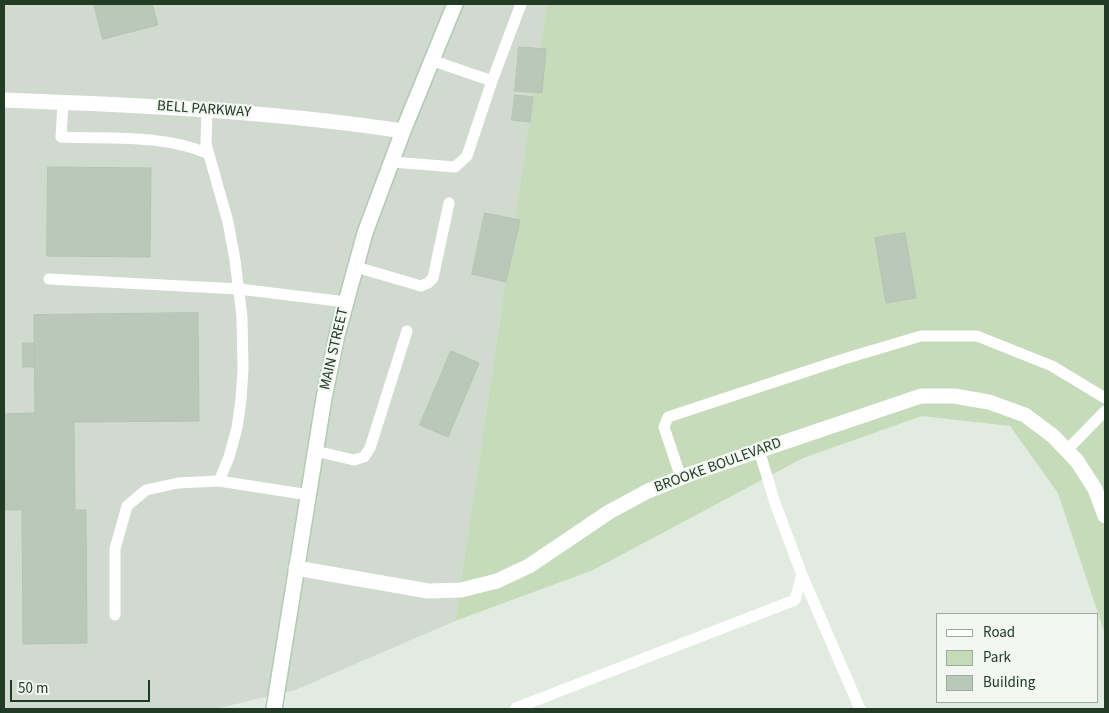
<!DOCTYPE html>
<style>
body{margin:0}
#map{position:relative;width:1109px;height:713px;overflow:hidden;background:#e1ebe0;font-family:"Source Sans 3",sans-serif}
canvas{display:block}
.frame{position:absolute;inset:0;border:5px solid #213b24;pointer-events:none}
.legend{position:absolute;left:936px;top:613px;width:162px;height:90px;box-sizing:border-box;background:#f2f7f1;border:1px solid #9eac9f;margin:0;padding:6px 9px;list-style:none;font-size:15px;color:#213b24}
.legend li{display:flex;align-items:center;gap:10px;height:25px}
.legend b{width:25px;border:1px solid #9eac9f}
.scale{position:absolute;left:10px;top:680px;width:140px;height:22px;box-sizing:border-box;border:2px solid #213b24;border-top:0;padding-left:6px;font-size:15px;line-height:18px;white-space:nowrap;color:#213b24;-webkit-text-stroke:4px #f2f7f1;paint-order:stroke}
</style>
<div id="map">
<canvas width="1109" height="713"></canvas>
<div class="frame"></div>
<ul class="legend">
<li><b style="height:6px;background:#fff"></b>Road</li>
<li><b style="height:14px;background:#c6dbba"></b>Park</li>
<li><b style="height:14px;background:#bac8b9"></b>Building</li>
</ul>
<div class="scale">50 m</div>
</div>
<script>
const g = document.querySelector('canvas').getContext('2d');
g.lineJoin = 'round';
function fillPath(path, color) {
  g.fillStyle = color;
  g.fill(path, 'evenodd');
}
function stroke(path, color, width, dash) {
  g.strokeStyle = color;
  g.lineWidth = width;
  g.lineCap = dash ? 'butt' : 'round';
  g.setLineDash(dash || []);
  g.stroke(path);
}
function write(font, color, halo, rows, align = 'center') {
  g.font = font + ' "Source Sans 3",sans-serif';
  g.lineWidth = 4.5;
  g.setLineDash([]);
  g.textBaseline = 'middle';
  g.strokeStyle = halo;
  g.fillStyle = color;
  for (const [text, x, y, turn = 0] of rows) {
    g.save();
    g.translate(x, y);
    g.rotate((+turn || 0) * Math.PI / 180);
    g.textAlign = isNaN(turn) ? turn : align;
    if (halo) g.strokeText(text, 0, 0);
    g.fillText(text, 0, 0);
    g.restore();
  }
}
fillPath(new Path2D(`
 M4,4H547L455,621L295,690L215,709H4Z`), '#d0dacf');
fillPath(new Path2D(`
 M547,4H1105V634L1058,493L1010,426L922,416L803,458L593,570L455,621Z`), '#c6dbba');
const building = new Path2D(`
 M94,4H152L158,25L103,39Z
 M519,47L546,49L542,93L515,91Z
 M515,95L533,97L530,122L512,120Z
 M48,167L151,168L150,257L47,256Z
 M485,213L520,220L506,282L472,274Z
 M905,233L916,298L886,303L875,238Z
 M198,313L199,421L74,422L75,510H86L87,643L23,644L22,510H5L4,414L35,413L34,315Z
 M23,343H34V367H23Z
 M451,351L479,363L448,437L420,425Z`);
fillPath(building, '#bac8b9');
stroke(building, '#b4c4b3', 1);
const secondary = new Path2D(`
 M274,709L324,398L337,335L365,233L403,131L455,4`);
stroke(secondary, '#b4cab4', 18);
stroke(new Path2D(`
 M431,60L492,81
 M63,102L61,137C110,139 163,134 209,154
 M207,110L206,144L228,222L235,260L242,317L243,369L241,400L237,428L229,457L219,481
 M392,162L455,167L467,156L492,81L521,4
 M356,267L421,286L428,283L433,278L449,203
 M49,279L239,289L346,302
 M759,450L775,503L802,575L860,709
 M1067,450L1105,411
 M315,451L354,460L364,457L370,448L407,331
 M681,478L664,427L668,417L847,358L921,336H977L1052,366L1105,398
 M115,615V549L127,506L146,490L178,483L219,481L309,495
 M516,709V708L795,600L802,575`), '#fff', 11);
stroke(new Path2D(`
 M4,100C137,105 271,111 403,131`), '#fff', 15);
stroke(new Path2D(`
 M296,568L428,591L461,590L497,581L529,566L609,512L648,491L690,474L921,396H954L989,402L1025,415L1053,436L1077,461L1095,489L1105,516`), '#fff', 15);
stroke(secondary, '#fff', 15);
write('15px', '#213b24', '#f2f7f1', [
 ["BELL PARKWAY",204,110,4],
 ["MAIN STREET",335,349,-77],
 ["BROOKE BOULEVARD",718,466,-20]
]);
</script>
